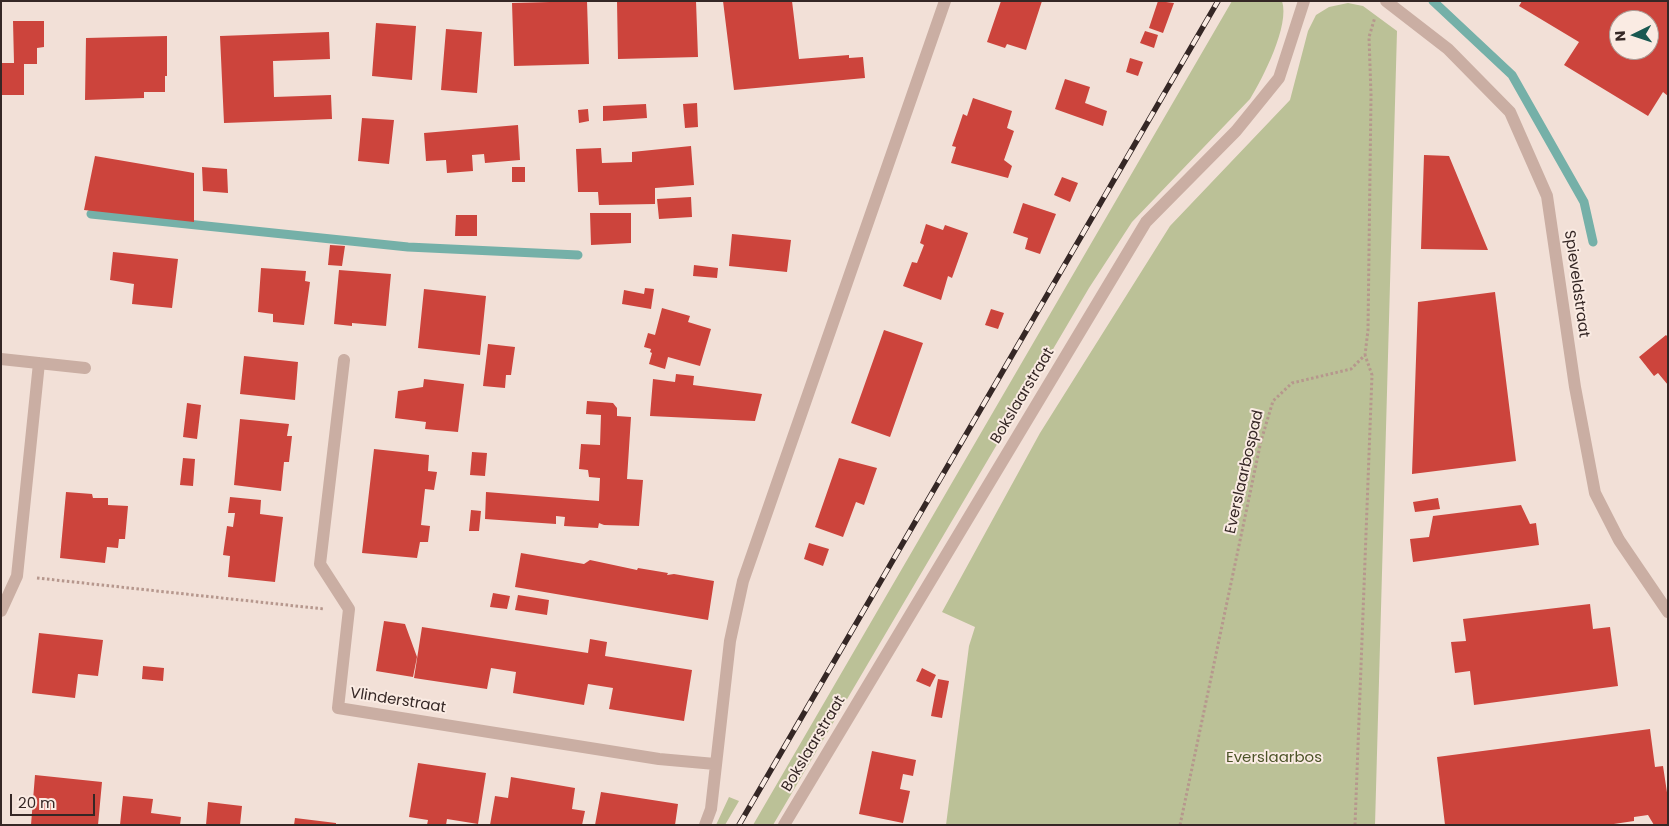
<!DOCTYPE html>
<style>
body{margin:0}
#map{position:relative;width:1669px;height:826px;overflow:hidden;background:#f2e0d7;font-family:Poppins,sans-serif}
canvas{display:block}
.frame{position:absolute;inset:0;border:2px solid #352725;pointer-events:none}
.north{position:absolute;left:1609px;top:10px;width:50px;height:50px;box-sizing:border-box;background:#faebe3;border:1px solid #ab9d97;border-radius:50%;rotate:266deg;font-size:14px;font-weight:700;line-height:20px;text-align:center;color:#352725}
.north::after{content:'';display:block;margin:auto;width:18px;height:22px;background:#195851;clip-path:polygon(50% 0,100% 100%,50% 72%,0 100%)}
.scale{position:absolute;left:10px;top:794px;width:85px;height:22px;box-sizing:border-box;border:2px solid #352725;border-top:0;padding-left:6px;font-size:15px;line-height:18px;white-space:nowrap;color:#352725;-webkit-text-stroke:4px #faebe3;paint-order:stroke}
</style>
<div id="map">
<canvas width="1669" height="826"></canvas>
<div class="frame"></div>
<div class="north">N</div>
<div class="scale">20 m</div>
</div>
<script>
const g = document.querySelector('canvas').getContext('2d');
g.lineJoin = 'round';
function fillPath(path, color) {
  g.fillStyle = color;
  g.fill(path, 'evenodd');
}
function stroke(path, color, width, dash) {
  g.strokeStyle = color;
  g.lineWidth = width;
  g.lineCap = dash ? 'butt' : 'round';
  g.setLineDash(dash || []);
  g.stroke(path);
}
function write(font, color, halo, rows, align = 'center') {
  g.font = font + ' Poppins,sans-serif';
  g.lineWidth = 4;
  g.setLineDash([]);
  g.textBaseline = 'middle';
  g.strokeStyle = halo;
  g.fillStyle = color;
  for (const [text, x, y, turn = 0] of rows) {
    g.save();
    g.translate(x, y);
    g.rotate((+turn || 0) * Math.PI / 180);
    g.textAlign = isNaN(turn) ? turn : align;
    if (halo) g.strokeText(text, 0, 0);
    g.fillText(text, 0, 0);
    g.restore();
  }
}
fillPath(new Path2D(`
 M1232,1H1282C1290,25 1263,78 1250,99L1132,222L1089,288L773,825H753Z
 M1348,3L1363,6L1397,31L1375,825H946L969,646L975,627L942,612L1040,433L1170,226L1290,100L1308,31L1316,15L1329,7Z
 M729,797L739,801L725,825H716Z`), '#bbc197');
stroke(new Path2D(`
 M1433,1L1512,75L1584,202L1593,242
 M91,214L408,247L578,255`), '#75b0a8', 9);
fillPath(new Path2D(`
 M587,1L589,64L514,66L512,3Z
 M617,1H696L698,57L618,59Z
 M723,1H792L799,59L849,55V58L863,57L865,78L734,90Z
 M1001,1H1042L1026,50L1007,44L1005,48L987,42Z
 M1158,1L1174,3L1163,33L1149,28Z
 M1522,1H1668V96L1663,92L1648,116L1564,65L1579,42L1519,6ZM1619,20H1649V50H1619Z
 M13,21H44V47L37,48V64H24V95H1V63H14Z
 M376,23L416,26L412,80L372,76Z
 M446,29L482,32L477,93L441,90Z
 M1145,31L1158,35L1154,48L1140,43Z
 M329,32L330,59L273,61L274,97L331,95L332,119L224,123L220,36Z
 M167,36V76H165V92H144V98L85,100L86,38Z
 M1130,58L1143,62L1138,76L1126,72Z
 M1065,79L1090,87L1085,103L1107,111L1103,126L1055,109Z
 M973,98L1012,111L1007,128L1014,131L1004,160L1012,166L1008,178L951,163L956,147L952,146L958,129L963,114L967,116Z
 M697,103L698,127L685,128L683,104Z
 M646,104L647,118L603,121V106Z
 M588,109L589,121L579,123L578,110Z
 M362,118L394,120L389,164L358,161Z
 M518,125L520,160L485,163L484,154L472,155L473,171L447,173L446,160L426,161L424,133Z
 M691,146L694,185L655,188V204L599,205L598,192H578L576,149L601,148L602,163L632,162V152Z
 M1424,155L1449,156L1488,250L1421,249Z
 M95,156L194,173V222L84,210Z
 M202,167L227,169L228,193L203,191Z
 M512,167H525V182H512Z
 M1062,177L1078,183L1070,202L1054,195Z
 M691,197L692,217L659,219L657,199Z
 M1023,203L1056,214L1040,254L1025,249L1028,238L1013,233Z
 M590,213H631V243L591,245Z
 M456,215H477V236H455Z
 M926,224L943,230L945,225L968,233L952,278L948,276L941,300L903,286L912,262L917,263L924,245L920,243Z
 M732,234L791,240L787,272L729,266Z
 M330,245L345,246L342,266L328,265Z
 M113,252L178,259L172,308L132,304L134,284L110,280Z
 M694,265L718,268L717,278L693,276Z
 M261,268L306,271L305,281L310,282L304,325L273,322V314L258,312Z
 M339,270L391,274L386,326L352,323V326L334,324Z
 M645,288L654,289L651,309L622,304L624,290L644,294Z
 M424,289L486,296L480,355L418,348Z
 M1495,292L1516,461L1412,474L1418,302Z
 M662,308L690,316L688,322L711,329L700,366L668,357L665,369L649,364L652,353L650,352L651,349L644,347L648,333L655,335Z
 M991,309L1004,313L998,329L985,325Z
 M884,330L923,343L890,437L851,423Z
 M1666,335L1668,337V385L1658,373L1654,376L1639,357Z
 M488,344L515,347L511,375H506L505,388L483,386Z
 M244,356L298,362L295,400L240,394Z
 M676,374L694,376L693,385L762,394L755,421L650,416L653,379L675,382Z
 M424,379L464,384L458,432L425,429L426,422L395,418L398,391L423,387Z
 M587,401L613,403L617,408V416L631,417L627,479L643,480L639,526L604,525L599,523L598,528L564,526L565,517L556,516V524L485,519L486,492L599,501L600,478L589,477L588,470L579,469L581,444L600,445L601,415L586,414Z
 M187,403L201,405L197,439L183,437Z
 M240,419L289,424L287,436H292L289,462H284L281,491L234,485Z
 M374,449L429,455L428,471L437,472L434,490L425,489L421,525L430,526L428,542H420L417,558L362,553Z
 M472,452L487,453L485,476L470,475Z
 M183,458L195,459L193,486L180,485Z
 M839,458L877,468L864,505L856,502L843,537L815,527Z
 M66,492L92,494L93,498H108V505L128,506L125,539H119L118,548L107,547L105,563L60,558Z
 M230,497L261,500L260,514L283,517L275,582L228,577L230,556L223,555L227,526L233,527L235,513H228Z
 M1438,498L1440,509L1415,512L1413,502Z
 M1521,505L1530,524L1536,523L1539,545L1413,562L1410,539L1429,537L1433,516Z
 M471,510L481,511L479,531H469Z
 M809,543L829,549L823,566L804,559Z
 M521,553L584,564L590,560L637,570L638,568L668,573L667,575L674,574L714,581L708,620L515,587Z
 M493,593L510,596L507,609L490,607Z
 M518,595L549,600L547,615L515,610Z
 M1590,604L1593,629L1610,627L1618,686L1474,705L1470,671L1455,673L1451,642L1466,641L1463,619Z
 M384,621L405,624L417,657L413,677L376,671Z
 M422,627L588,653L590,639L607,642L605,656L692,670L684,721L609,709L613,688L588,684L584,705L513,693L516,672L491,668L487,689L414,678Z
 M39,633L103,640L98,676L78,674L75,698L32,693Z
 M143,666L164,668L163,681L142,679Z
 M922,668L936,675L930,687L916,681Z
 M938,679L949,681L942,718L931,716Z
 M1650,729L1655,767L1663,766L1668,799V825H1654L1648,815L1634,817V821L1607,825H1445L1437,757Z
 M872,751L916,760L913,776L903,774L900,789L910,791L903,823L859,814Z
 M418,763L486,773L478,824L447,819L446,825H427L428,820L409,817Z
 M35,775L102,782L98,825H31Z
 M511,777L575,788L572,809L585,811L582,825H490L495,796L508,798Z
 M601,792L678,804L675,825H595Z
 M123,796L153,799L151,813L181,817L180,825H120Z
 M208,802L242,806L240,825H206Z
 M295,818L336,823V825H294Z`), '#cc443c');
stroke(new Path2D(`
 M37,578L324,609
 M1180,825L1261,441L1273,401L1292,383L1351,369L1365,355L1368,330L1371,95L1369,37L1375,17
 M1355,825L1372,375L1365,355`), '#b6978d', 3, [2.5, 2.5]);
stroke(new Path2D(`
 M1386,1L1448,49L1510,112L1547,196L1575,387L1595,493L1619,540L1668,612
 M1,359L85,368
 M344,360L320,564L349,609L338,708L659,759L715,764
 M1,611L17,576L39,363
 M705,825L711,809L730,641L743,581L945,1
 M784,825L1146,222L1236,131L1279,78L1304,1`), '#caaea3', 12);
const rail = new Path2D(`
 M739,825L1218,1`);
stroke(rail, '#352725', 5.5);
stroke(rail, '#faebe3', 4, [11]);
write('15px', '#352725', '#faebe3', [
 ["Spieveldstraat",1576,284,82],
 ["Bokslaarstraat",1023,396,-59],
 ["Everslaarbospad",1245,472,-77],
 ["Vlinderstraat",398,701,9],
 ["Bokslaarstraat",814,744,-59]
]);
write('15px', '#4c5428', '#faebe3', [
 ["Everslaarbos",1274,758]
]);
</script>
